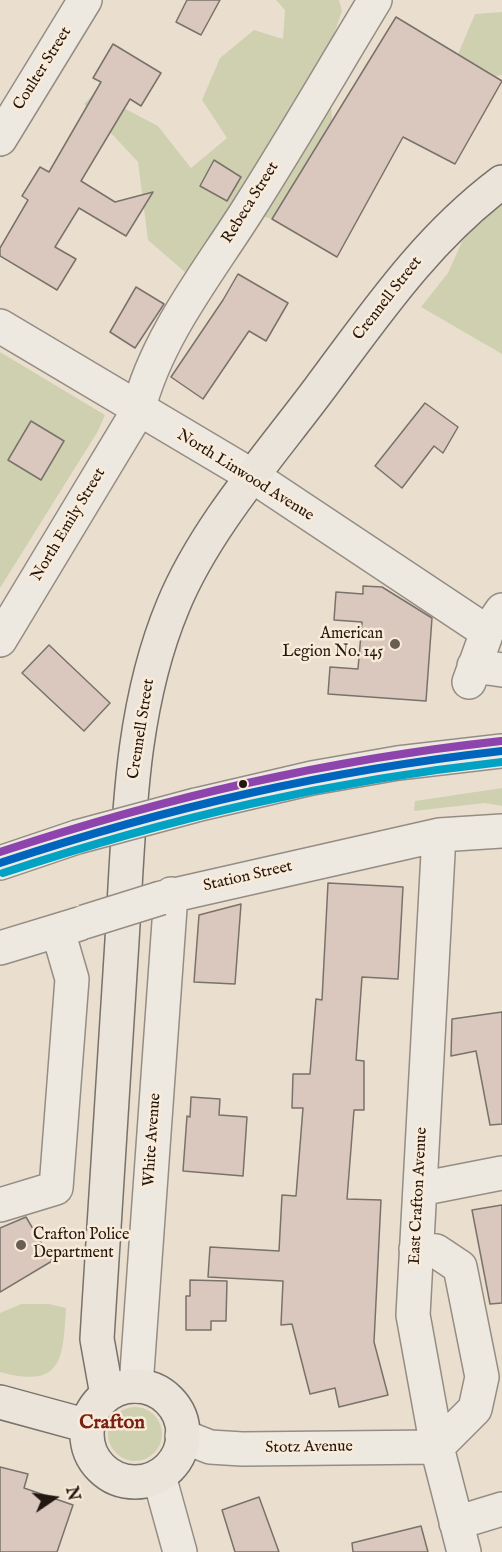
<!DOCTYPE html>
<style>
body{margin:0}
#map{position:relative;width:502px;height:1552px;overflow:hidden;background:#eadfcf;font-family:"IM FELL English",serif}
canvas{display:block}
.north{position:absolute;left:24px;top:1468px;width:60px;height:60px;-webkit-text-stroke:4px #f9ebd8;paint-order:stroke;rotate:77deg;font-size:16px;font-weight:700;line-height:24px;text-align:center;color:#231711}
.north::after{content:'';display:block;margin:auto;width:21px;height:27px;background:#231711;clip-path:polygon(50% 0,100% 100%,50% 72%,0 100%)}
</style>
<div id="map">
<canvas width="502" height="1552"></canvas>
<div class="north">N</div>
</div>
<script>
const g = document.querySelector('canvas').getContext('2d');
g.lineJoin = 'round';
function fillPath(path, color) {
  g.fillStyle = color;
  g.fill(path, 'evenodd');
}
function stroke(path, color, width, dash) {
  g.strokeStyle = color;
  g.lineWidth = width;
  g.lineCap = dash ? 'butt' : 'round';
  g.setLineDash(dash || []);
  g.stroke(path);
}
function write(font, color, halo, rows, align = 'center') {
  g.font = font + ' "IM FELL English",serif';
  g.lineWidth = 5;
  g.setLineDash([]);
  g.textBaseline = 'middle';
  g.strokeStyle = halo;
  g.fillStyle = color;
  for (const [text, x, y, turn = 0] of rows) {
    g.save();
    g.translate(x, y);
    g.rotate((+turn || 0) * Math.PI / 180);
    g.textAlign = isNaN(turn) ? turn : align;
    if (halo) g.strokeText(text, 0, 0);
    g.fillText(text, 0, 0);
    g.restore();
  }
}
fillPath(new Path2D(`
 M276,0H339L342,11L328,52L332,120L272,219L235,209L185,272L148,240L138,162L84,104L95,93L158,126L191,168L227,138L202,100L220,58L254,30L283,39L285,10Z
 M502,12V75L496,76L458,54L475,14Z
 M502,192V354L421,307L448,273L477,208Z
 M0,352L105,415L98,431L0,588Z
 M502,788V806L485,803L414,811L415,801Z
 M21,1304H49L66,1308C63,1360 62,1389 0,1372V1313Z
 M108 1434a27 27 0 1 1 54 0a27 27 0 1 1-54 0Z`), '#ced0b0');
const building = new Path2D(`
 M187,0H220L201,35L176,22Z
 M396,17L502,81L455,164L403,137L337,257L272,219Z
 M113,44L161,73L141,106L130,99L81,181L115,202L153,192L126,236L79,208L55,247L76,259L57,290L0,256V248L28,200L22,196L40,167L49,172L101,82L93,78Z
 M214,160L241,177L227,201L200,186Z
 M238,274L288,303L266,341L249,331L203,399L171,377L223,300Z
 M136,287L164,304L135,348L110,332Z
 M425,403L458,427L443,453L434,446L402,488L375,466Z
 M31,421L64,441L41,480L8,460Z
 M363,586L382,587L432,618L426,701L328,694L330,667L358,669L362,622L334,620L336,592L363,594Z
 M49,645L110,703L84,731L22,673Z
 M328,883L403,887L398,979L362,977L356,1060L364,1061V1110H354L347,1199L381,1200L374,1342L388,1395L339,1407L335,1388L310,1394L292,1324L281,1325L283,1281L208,1277L210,1247L279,1251L282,1195L296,1196L303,1108H292L293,1074H310L316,999L322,1000Z
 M241,904L235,984L194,982L199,915Z
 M502,1012V1124L490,1125L476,1051L451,1056L452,1019Z
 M191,1097L220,1099L219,1115L247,1117L243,1176L183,1171L187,1116L190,1117Z
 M502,1205V1303L490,1304L472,1210Z
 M26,1217L52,1261L0,1292V1228Z
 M190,1280L227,1281L226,1321H211V1330H186V1296H190Z
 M0,1467L28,1474L24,1488L73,1505L57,1552H0Z
 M259,1497L279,1552H235L222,1510Z
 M421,1526L428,1552H353L352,1543Z`);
fillPath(building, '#dac8bf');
stroke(building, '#79726a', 1.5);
const minor = new Path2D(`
 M0,139L85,0
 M0,326L254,477L487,632
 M0,640L138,411C156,338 207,274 247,211C291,142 332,71 375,0
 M474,666L502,670
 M469,682L487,632L502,610
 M196,805L312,778L398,763L502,751
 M439,835L413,1315L437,1447L464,1552
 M0,863L77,837
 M161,898L439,835L502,831
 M0,948L79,924
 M420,1189L502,1173
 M0,1205L56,1188L72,979L58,931
 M136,1386L171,894
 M182,1436L210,1447L242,1449L437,1447L475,1409L482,1377L460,1267L436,1251L416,1249
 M159,1476L180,1552
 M456,1523L502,1509`);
const major = new Path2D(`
 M87 1434a48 48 0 1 1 96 0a48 48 0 1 1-96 0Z
 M107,1395L97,1339C105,1206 114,1073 122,941C129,829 129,711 173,606C205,528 270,455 320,388C376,313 426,239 502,182
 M0,1402L88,1426`);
stroke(minor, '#958d84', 36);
stroke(major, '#79726a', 36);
stroke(minor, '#ede8e0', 33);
stroke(major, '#ebe4db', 33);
const minorBridge = new Path2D(`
 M77,837L196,805
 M84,922L161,898`);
stroke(minorBridge, '#958d84', 36, []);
stroke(minorBridge, '#ede8e0', 33);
stroke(new Path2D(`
 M0,863C169,807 325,771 502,751`), '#0065bd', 8);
stroke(new Path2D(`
 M3,873C170,818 328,781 502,762`), '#02a2c5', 8);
stroke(new Path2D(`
 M0,852C167,797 326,760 501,741`), '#8e44ad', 8);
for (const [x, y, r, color] of [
 [395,644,6,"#695d54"],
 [243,784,5,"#231711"],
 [21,1245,6,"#695d54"]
]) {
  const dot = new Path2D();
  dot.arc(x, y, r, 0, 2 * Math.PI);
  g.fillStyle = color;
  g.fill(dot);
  stroke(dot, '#f9ebd8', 2);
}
write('16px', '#231711', '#f9ebd8', [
 ["Coulter Street",43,69,-58],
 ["Rebeca Street",251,203,-58],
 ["Crennell Street",388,299,-52],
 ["North Linwood Avenue",245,476,32],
 ["North Emily Street",69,525,-59],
 ["Crennell Street",142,729,-81],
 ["Station Street",248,877,-13],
 ["White Avenue",153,1140,-86],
 ["East Crafton Avenue",419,1196,-87],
 ["Stotz Avenue",309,1448,-1]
]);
write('16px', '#231711', '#f9ebd8', [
 ["American",383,635],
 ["Legion No. 145",383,653],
 ["Crafton Police",33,1236,"left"],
 ["Department",33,1254,"left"]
], 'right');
write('bold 20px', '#7a1f14', '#f9ebd8', [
 ["Crafton",112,1424]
]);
</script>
